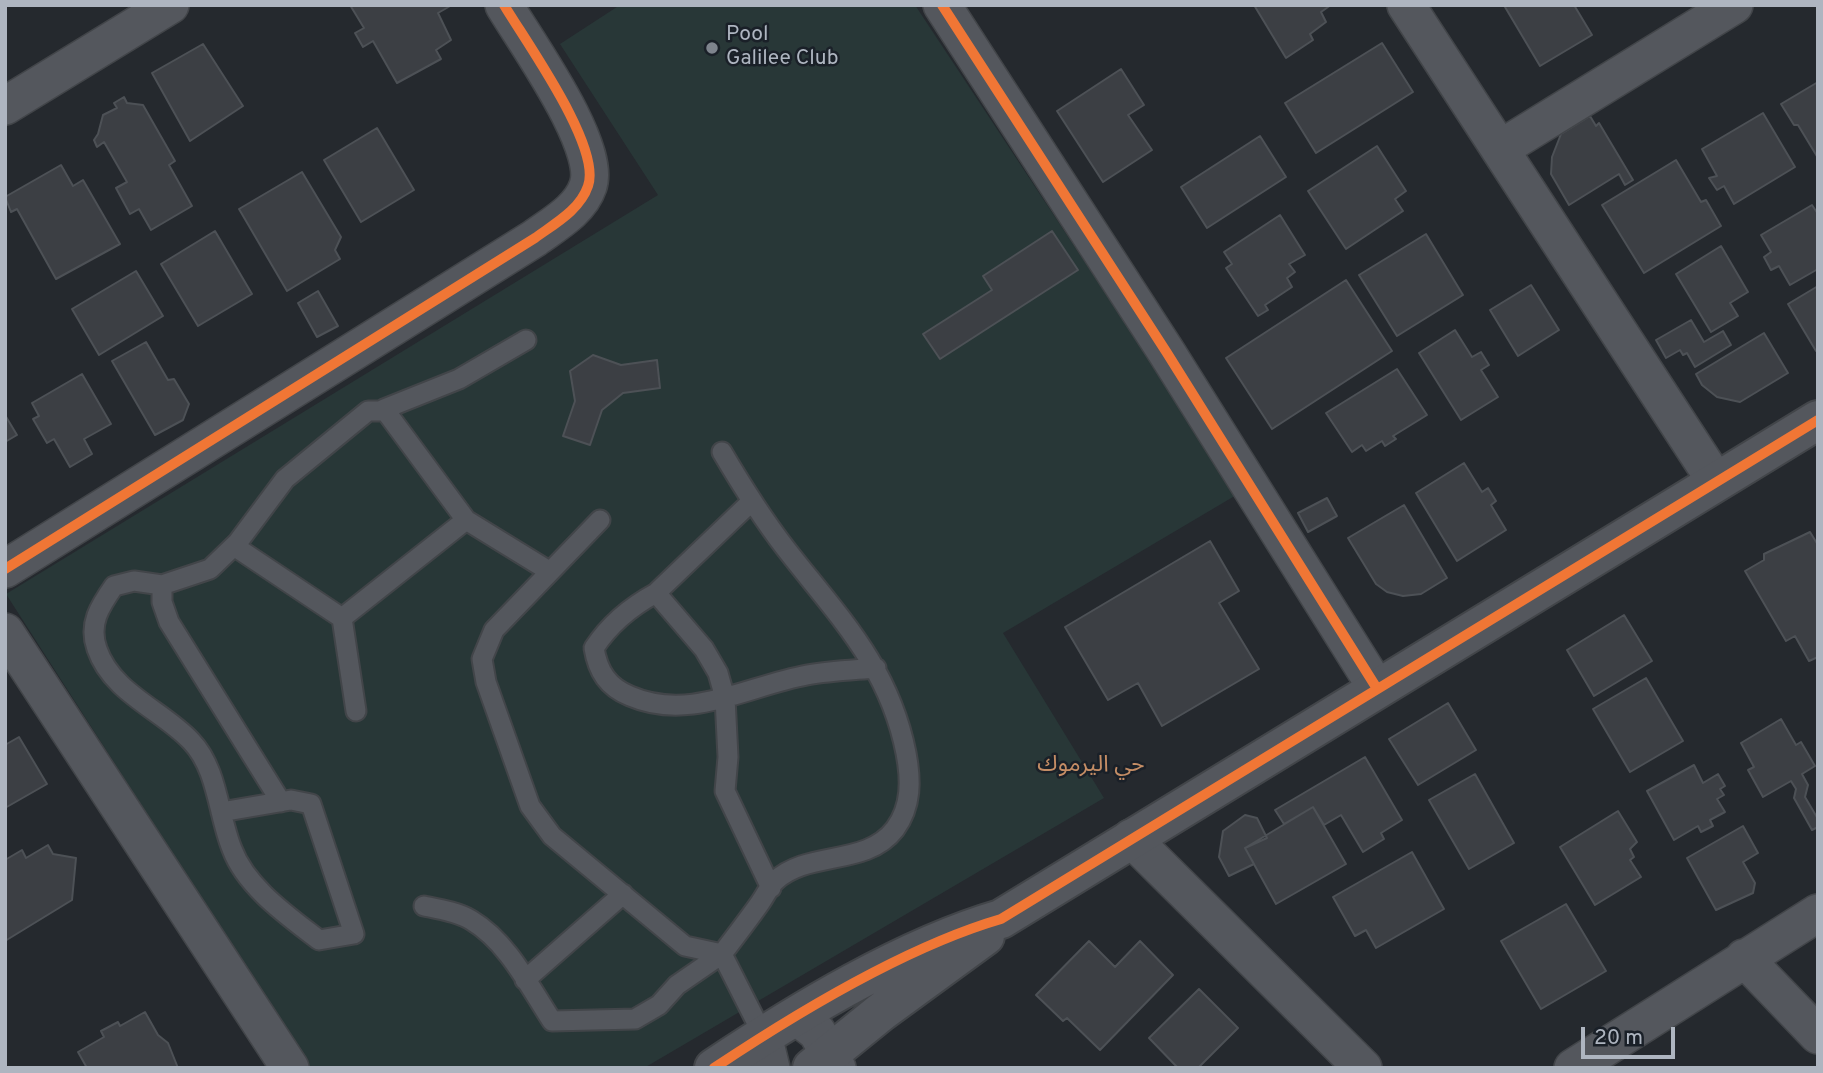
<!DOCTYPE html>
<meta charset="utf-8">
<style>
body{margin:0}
#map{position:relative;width:1823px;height:1073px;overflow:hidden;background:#25292e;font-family:Overpass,sans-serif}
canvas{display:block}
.frame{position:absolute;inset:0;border:7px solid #aeb5c0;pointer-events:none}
.scale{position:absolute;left:1581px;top:1027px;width:94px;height:32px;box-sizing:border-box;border:4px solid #aeb5c0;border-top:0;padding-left:9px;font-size:21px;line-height:24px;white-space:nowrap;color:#aeb5c0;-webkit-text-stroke:5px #1a2028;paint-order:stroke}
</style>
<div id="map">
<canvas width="1823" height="1073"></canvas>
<div class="frame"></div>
<div class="scale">20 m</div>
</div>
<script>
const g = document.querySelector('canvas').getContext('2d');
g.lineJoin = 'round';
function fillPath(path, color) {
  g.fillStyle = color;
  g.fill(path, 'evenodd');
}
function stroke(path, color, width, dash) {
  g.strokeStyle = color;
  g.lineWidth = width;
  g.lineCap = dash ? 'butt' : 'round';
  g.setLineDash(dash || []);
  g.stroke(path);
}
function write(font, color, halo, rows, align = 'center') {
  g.font = font + ' Overpass,"Noto Sans Arabic",sans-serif';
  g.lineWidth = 5;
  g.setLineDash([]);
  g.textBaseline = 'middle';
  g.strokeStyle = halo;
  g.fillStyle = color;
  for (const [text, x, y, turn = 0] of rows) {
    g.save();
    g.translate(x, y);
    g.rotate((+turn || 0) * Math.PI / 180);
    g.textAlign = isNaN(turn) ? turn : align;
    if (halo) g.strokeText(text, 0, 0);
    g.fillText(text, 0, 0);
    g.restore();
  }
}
fillPath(new Path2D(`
 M620,5H915L1238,494L1003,633L1104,798L644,1068H310L6,594L658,195L560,44Z`), '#283737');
const building = new Path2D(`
 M350,5H452L438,13L451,40L436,50L441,59L397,83L373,41L363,47L355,33L364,28Z
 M1254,5H1331L1321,12L1326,22L1310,34L1313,40L1286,58Z
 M1508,5H1574L1592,35L1540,66L1505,7Z
 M1382,43L1413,92L1316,153L1285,103Z
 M203,44L243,106L190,141L152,73Z
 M1121,69L1144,105L1128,115L1152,150L1103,182L1057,111Z
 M1818,82V158L1798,125H1794L1781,104Z
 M124,97L127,103L143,105L175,161L169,165L192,206L151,230L139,209L130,214L116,188L127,182L104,142L97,147L94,140L98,134L103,115L117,108L114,103Z
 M1763,113L1795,167L1734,204L1724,186L1717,190L1709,178L1717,176L1702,149Z
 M1590,116L1596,126L1599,123L1633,180L1625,185L1619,174L1569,205L1551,174L1552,157L1561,134Z
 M377,128L414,190L361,222L324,160Z
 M1260,136L1286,177L1207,228L1181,187Z
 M1377,146L1406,191L1395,199L1403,211L1346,249L1308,191Z
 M1676,160L1701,202L1706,200L1721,226L1644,273L1602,205Z
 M61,165L73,186L83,180L120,244L56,279L17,209L11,212L5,197Z
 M302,172L341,237L335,250L340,259L287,291L239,209Z
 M1812,205L1818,214V269L1790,285L1779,266L1771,270L1764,257L1771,252L1761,235Z
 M1280,215L1305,255L1289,264L1295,272L1287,278L1292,287L1265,305L1268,310L1258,316L1226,268L1232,264L1224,252Z
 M215,231L252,294L198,326L161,264Z
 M1052,231L1078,270L940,359L923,334L992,290L983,276Z
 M1426,234L1463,295L1397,336L1359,275Z
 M1721,246L1748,292L1730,303L1738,316L1711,332L1676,274Z
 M136,271L163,316L99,355L72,309Z
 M1346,280L1392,351L1272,429L1226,358Z
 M1531,285L1559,330L1518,356L1490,310Z
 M1818,286V351H1816L1788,304Z
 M318,291L338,326L317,337L298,303Z
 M1691,320L1704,342L1723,331L1731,345L1695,367L1687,353L1683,355L1680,350L1666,358L1656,340Z
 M1455,330L1472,357L1481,352L1489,365L1481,370L1498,397L1461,420L1419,353Z
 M1764,333L1788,373L1740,402L1717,397L1702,385L1696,374Z
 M146,342L168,380L174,379L189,404L183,420L155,435L112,361Z
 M593,355L621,365L657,360L660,388L623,393L602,410L590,445L563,436L575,401L570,371Z
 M1397,369L1427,415L1393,436L1396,439L1385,446L1382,441L1366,451L1362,445L1352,452L1326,413Z
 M82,374L111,424L84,439L92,454L70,467L54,439L47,443L33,419L39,416L32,403Z
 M5,415L17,435L5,442Z
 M1464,463L1482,492L1488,488L1496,501L1491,505L1506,530L1457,561L1416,493Z
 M1327,498L1337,516L1308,532L1298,513Z
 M1404,505L1447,578L1421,594L1403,596L1387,592L1376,584L1348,538Z
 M1810,532L1818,545V657L1809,661L1795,636L1786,641L1745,571L1764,560V554Z
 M1210,541L1239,591L1219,603L1259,669L1162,726L1138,683L1108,700L1065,627Z
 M1624,615L1652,661L1594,696L1567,650Z
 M1646,678L1683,741L1630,772L1593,709Z
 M1448,703L1476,750L1418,785L1389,739Z
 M1781,719L1796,745L1801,742L1815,766L1802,774L1808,785L1805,797L1818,819V827L1812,830L1794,798L1796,789L1791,781L1763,797L1748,770L1754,767L1741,743Z
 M19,737L47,784L5,808V745Z
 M1365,757L1402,820L1381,833L1384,839L1363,852L1341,815L1324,825L1313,807L1284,824L1275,810Z
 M1694,765L1703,783L1718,774L1725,786L1720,789L1724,795L1717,799L1725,812L1710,820L1713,826L1701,832L1698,826L1674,840L1647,791Z
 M1475,774L1514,843L1469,869L1429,800Z
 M1313,807L1346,864L1276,904L1245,848Z
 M1618,811L1637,842L1630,849L1634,857L1630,860L1641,877L1595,905L1560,847Z
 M1245,815L1257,818L1267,838L1245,848L1254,864L1229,876L1219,857L1223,831Z
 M1743,826L1758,853L1743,862L1755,883L1753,893L1716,910L1687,858Z
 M48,845L53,854L76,858L72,900L5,941V860L22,850L26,858Z
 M1412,852L1444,909L1376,948L1366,930L1355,936L1333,897Z
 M1566,904L1606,971L1541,1009L1501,941Z
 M1089,941L1115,967L1140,941L1173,975L1100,1050L1067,1018L1063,1021L1036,995Z
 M1199,989L1238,1028L1198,1068H1178L1149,1038Z
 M145,1012L158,1035L168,1043L178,1068H87L78,1052L104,1037L101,1031L118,1022L120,1026Z`);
fillPath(building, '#3c3f44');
stroke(building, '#4d5156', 2);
const service = new Path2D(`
 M751,502L656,593L704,649L718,673L725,698L728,757L725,791L771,888
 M466,520L384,409L459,379L526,340
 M600,520L494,630L482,659L486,682L530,806L552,836L685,946L722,954C735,937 748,920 760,903C765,896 769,887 775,881C808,850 866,867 895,829C912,806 911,779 906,753C889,666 838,616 786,549C762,518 742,486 722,452
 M234,546L342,618
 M162,585V602L169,622L281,802
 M656,593C632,606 609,625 594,648C598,672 608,687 630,696C690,722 747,686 807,675C829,671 853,670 876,668
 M356,711L342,618L466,520L549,571
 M221,812L291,800L311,804L354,934L319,940C288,916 246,887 232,849C218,815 218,769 191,741C162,710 112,693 97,649C88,624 100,606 114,586L134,581L162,585L210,569L238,542L285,479L368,411H385
 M424,906C439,909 458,912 471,920C508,942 529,986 552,1021L635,1019L659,1005L677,985L722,954L763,1035
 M525,980L623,894`);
const minor = new Path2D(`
 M942,5L1167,353L1376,687
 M1406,5L1715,480
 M5,106L170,5
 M1500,149L1734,5
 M5,569L535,238C554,224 580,210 588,186C602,147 526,42 504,5
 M5,632L290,1068
 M1131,838L1363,1068
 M1744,958L1818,1035
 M796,1016L817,1032L837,1068
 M763,1035L771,1068
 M1573,1068L1818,913`);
const tertiary = new Path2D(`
 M714,1068C798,1012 905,947 1001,919L1818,420
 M812,1068L881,1012L985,936`);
stroke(service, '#424549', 23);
stroke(minor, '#424549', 40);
stroke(tertiary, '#424549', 42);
stroke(service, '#54575d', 19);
stroke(minor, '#54575d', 37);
stroke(tertiary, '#54575d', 38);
stroke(new Path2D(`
 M942,5L1167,353L1376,687
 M5,569L535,238C554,224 580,210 588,186C602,147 526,42 504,5
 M714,1068C798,1012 905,947 1001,919L1818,420`), '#f07635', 10);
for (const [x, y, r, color] of [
 [712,48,7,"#7e848d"]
]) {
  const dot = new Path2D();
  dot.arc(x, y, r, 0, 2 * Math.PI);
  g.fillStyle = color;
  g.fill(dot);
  stroke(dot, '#1a2028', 2.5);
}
write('21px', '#aeb5c0', '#1a2028', [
 ["Pool",726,36],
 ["Galilee Club",726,60]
], 'left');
write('23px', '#c48d65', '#1a2028', [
 ["حي اليرموك",1091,766]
]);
</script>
